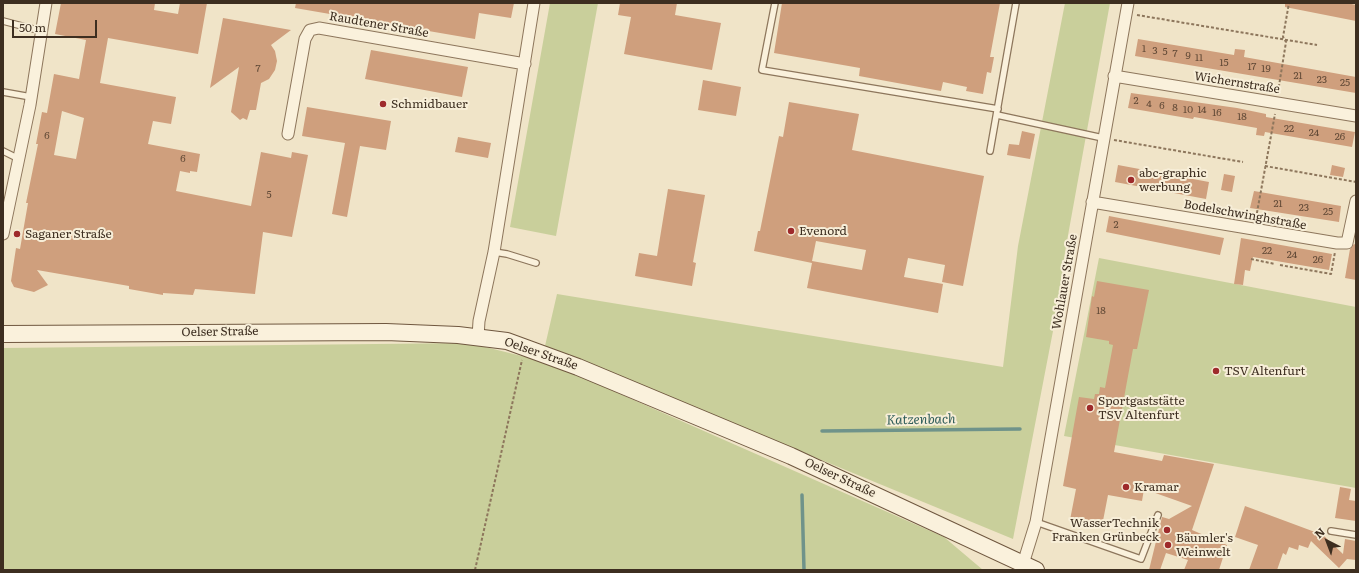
<!DOCTYPE html>
<meta charset="utf-8">
<style>
body{margin:0}
#map{position:relative;width:1359px;height:573px;overflow:hidden;background:#f0e4c8;font-family:Literata,serif}
canvas{display:block}
.frame{position:absolute;inset:0;border:4px solid #3d2e20;pointer-events:none}
.north{position:absolute;left:1307px;top:521px;width:40px;height:40px;-webkit-text-stroke:3px #f7eed8;paint-order:stroke;rotate:318deg;font-size:11px;font-weight:700;line-height:16px;text-align:center;color:#3d2e20}
.north::after{content:'';display:block;margin:auto;width:14px;height:18px;background:#3d2e20;clip-path:polygon(50% 0,100% 100%,50% 72%,0 100%)}
.scale{position:absolute;left:12px;top:20px;width:85px;height:18px;box-sizing:border-box;border:2px solid #3d2e20;border-top:0;padding-left:5px;font-size:12px;line-height:14px;white-space:nowrap;color:#3d2e20;-webkit-text-stroke:3px #f7eed8;paint-order:stroke}
</style>
<div id="map">
<canvas width="1359" height="573"></canvas>
<div class="frame"></div>
<div class="north">N</div>
<div class="scale">50 m</div>
</div>
<script>
const g = document.querySelector('canvas').getContext('2d');
g.lineJoin = 'round';
function fillPath(path, color) {
  g.fillStyle = color;
  g.fill(path, 'evenodd');
}
function stroke(path, color, width, dash) {
  g.strokeStyle = color;
  g.lineWidth = width;
  g.lineCap = dash ? 'butt' : 'round';
  g.setLineDash(dash || []);
  g.stroke(path);
}
function write(font, color, halo, rows, align = 'center') {
  g.font = font + ' Literata,serif';
  g.lineWidth = 4;
  g.setLineDash([]);
  g.textBaseline = 'middle';
  g.strokeStyle = halo;
  g.fillStyle = color;
  for (const [text, x, y, turn = 0] of rows) {
    g.save();
    g.translate(x, y);
    g.rotate((+turn || 0) * Math.PI / 180);
    g.textAlign = isNaN(turn) ? turn : align;
    if (halo) g.strokeText(text, 0, 0);
    g.fillText(text, 0, 0);
    g.restore();
  }
}
fillPath(new Path2D(`
 M550,3H598L556,236L510,227Z
 M1065,3H1110L1065,252L1058,305L1013,539L545,346L557,294L1003,367L1018,246Z
 M1099,258L1356,307V488L1064,436Z
 M469,343L550,363L944,537L983,570H3V348Z`), '#c9cf9b');
stroke(new Path2D(`
 M822,431L1020,429
 M802,495L804,570`), '#6f938a', 3.5);
fillPath(new Path2D(`
 M61,3H155L154,10L178,14L180,3H207L198,54L108,38L100,83L176,97L171,124L153,121L148,144L200,154L197,172L190,171V173L180,171L176,191L251,206L261,152L291,158L292,152L308,155L292,237L263,232L255,294L195,289L193,295L163,293V295L129,289V286L37,270L48,285L34,292L14,287L11,281L16,248L20,249L28,203H26L38,144H36L42,112L47,113L54,74L79,79L86,40L55,34ZM62,111L84,118L76,159L54,155Z
 M296,3H514L511,18L479,13L475,39L295,8Z
 M620,3H677L675,15L721,23L712,70L624,54L631,17L618,15Z
 M782,3H1000L990,57H994L991,73L987,72L983,94L966,91L967,87L943,82L941,91L859,76L860,68L774,53Z
 M1285,3H1347L1356,5V21L1285,7Z
 M223,18L291,30L271,45L275,51L277,61L275,70L269,79L261,83L256,110H250L247,120L243,118L240,120L231,112L239,67L210,88Z
 M1138,39L1234,55L1235,49L1245,50L1244,57L1356,77V93L1135,56Z
 M371,50L468,67L462,97L365,79Z
 M703,80L741,87L736,116L698,110Z
 M1131,93L1237,108L1266,114V117L1355,132L1352,147L1265,132L1264,136L1256,135L1257,128L1194,117L1193,119L1128,108Z
 M789,102L859,114L852,150L984,176L963,286L942,282L945,265L908,258L904,277L943,284L938,313L807,288L812,263L754,251L758,231H760L779,136L783,137ZM816,241L866,250L862,270L812,261Z
 M307,107L391,121L386,150L360,146L347,217L332,214L345,143L302,136Z
 M1022,131L1035,134L1030,159L1007,155L1009,144L1019,145Z
 M458,137L491,143L488,158L455,152Z
 M1118,165L1209,182L1206,199L1115,182Z
 M1332,165L1345,168L1343,177L1330,175Z
 M1224,174L1235,176L1232,192L1221,190Z
 M668,189L705,195L693,262L696,263L692,286L635,276L639,253L657,256Z
 M1254,191L1341,206L1339,222L1250,208Z
 M1109,216L1224,238L1220,255L1106,232Z
 M1241,238L1332,254L1329,270L1253,257L1250,271L1245,270L1243,285L1234,284Z
 M1354,244L1356,245V280L1345,278L1350,249Z
 M1097,281L1149,290L1137,349H1133L1114,452L1162,461L1164,455L1214,464L1192,530L1227,545L1219,570H1184L1188,560L1166,553L1160,570H1149L1162,517L1169,519L1192,506L1144,489L1142,501L1108,495L1102,526L1070,520L1076,489L1063,486L1079,397L1094,399L1095,394H1099L1100,387L1105,388L1113,345L1109,344V341L1086,337L1092,296L1094,297Z
 M1340,487L1351,489L1349,500L1356,501V521L1335,518Z
 M1245,506L1323,535L1343,554L1345,539L1356,541V560L1347,559L1339,568L1311,541L1308,548L1299,545L1298,550L1289,547L1286,555L1283,553L1277,570H1249L1258,545L1235,537Z`), '#cf9f7d');
const lane = new Path2D(`
 M775,3L762,70L998,109
 M3,21L41,31
 M3,92L31,97
 M997,115L1103,138
 M3,151L19,159
 M990,151L1016,3
 M494,252L507,254L536,263
 M1036,522L1141,559L1158,515
 M1331,531L1356,535`);
const street = new Path2D(`
 M1114,76L1356,116
 M288,134L305,39L310,30L319,28L525,64
 M1092,202L1337,243H1347L1356,201
 M3,234L30,105L46,3
 M478,337L479,321L494,252L534,3
 M1023,564L1036,522L1128,3`);
const secondary = new Path2D(`
 M3,334L386,332L458,335L507,341L578,367L791,456L1036,570`);
stroke(lane, '#8d765c', 8);
stroke(street, '#8d765c', 13);
stroke(secondary, '#6f573f', 18);
stroke(new Path2D(`
 M1137,15L1317,45
 M1278,92L1286,42L1283,37L1289,3
 M1114,140L1243,162
 M1265,166L1356,182
 M1256,218L1275,114
 M1251,259L1275,264
 M1280,265L1331,274L1335,252
 M475,570L522,360`), '#8d765c', 2, [3, 2]);
stroke(lane, '#faf1dc', 5.5);
stroke(street, '#faf1dc', 11);
stroke(secondary, '#faf1dc', 16);
for (const [x, y, r, color] of [
 [383,104,4,"#9e2a2b"],
 [1131,180,4,"#9e2a2b"],
 [791,231,4,"#9e2a2b"],
 [17,234,4,"#9e2a2b"],
 [1216,371,4,"#9e2a2b"],
 [1090,408,4,"#9e2a2b"],
 [1126,487,4,"#9e2a2b"],
 [1167,530,4,"#9e2a2b"],
 [1168,545,4,"#9e2a2b"]
]) {
  const dot = new Path2D();
  dot.arc(x, y, r, 0, 2 * Math.PI);
  g.fillStyle = color;
  g.fill(dot);
  stroke(dot, '#f7eed8', 1.5);
}
write('10px', '#624a37', null, [
 ["1",1144,49],
 ["3",1155,51],
 ["5",1165,52],
 ["7",1175,54],
 ["9",1188,56],
 ["11",1199,58],
 ["15",1224,63],
 ["17",1252,67],
 ["7",258,69],
 ["19",1266,69],
 ["21",1298,76],
 ["23",1322,80],
 ["25",1345,83],
 ["2",1136,101],
 ["4",1149,104],
 ["6",1162,106],
 ["8",1175,108],
 ["10",1188,110],
 ["14",1202,110],
 ["16",1217,113],
 ["18",1242,117],
 ["22",1289,129],
 ["24",1314,133],
 ["6",47,136],
 ["26",1340,137],
 ["6",183,159],
 ["5",269,195],
 ["21",1278,204],
 ["23",1304,208],
 ["25",1328,212],
 ["2",1116,225],
 ["22",1267,251],
 ["24",1292,255],
 ["26",1318,260],
 ["18",1101,311]
]);
write('12px', '#3d2e20', '#f7eed8', [
 ["Raudtener Straße",379,25,10],
 ["Wichernstraße",1237,83,9],
 ["Bodelschwinghstraße",1245,215,10],
 ["Wohlauer Straße",1065,282,-80],
 ["Oelser Straße",220,332,-1],
 ["Oelser Straße",541,354,19],
 ["Oelser Straße",840,478,25]
]);
write('12px', '#3d2e20', '#f7eed8', [
 ["Schmidbauer",391,104],
 ["abc-graphic",1139,173],
 ["werbung",1139,187],
 ["Evenord",799,231],
 ["Saganer Straße",25,234],
 ["TSV Altenfurt",1224,371],
 ["Sportgaststätte",1098,401],
 ["TSV Altenfurt",1098,415],
 ["Kramar",1134,487],
 ["WasserTechnik",1159,523,"right"],
 ["Franken Grünbeck",1159,537,"right"],
 ["Bäumler's",1176,538],
 ["Weinwelt",1176,552]
], 'left');
write('italic 13px', '#2f5d5a', '#f7eed8', [
 ["Katzenbach",921,420,-1]
]);
</script>
